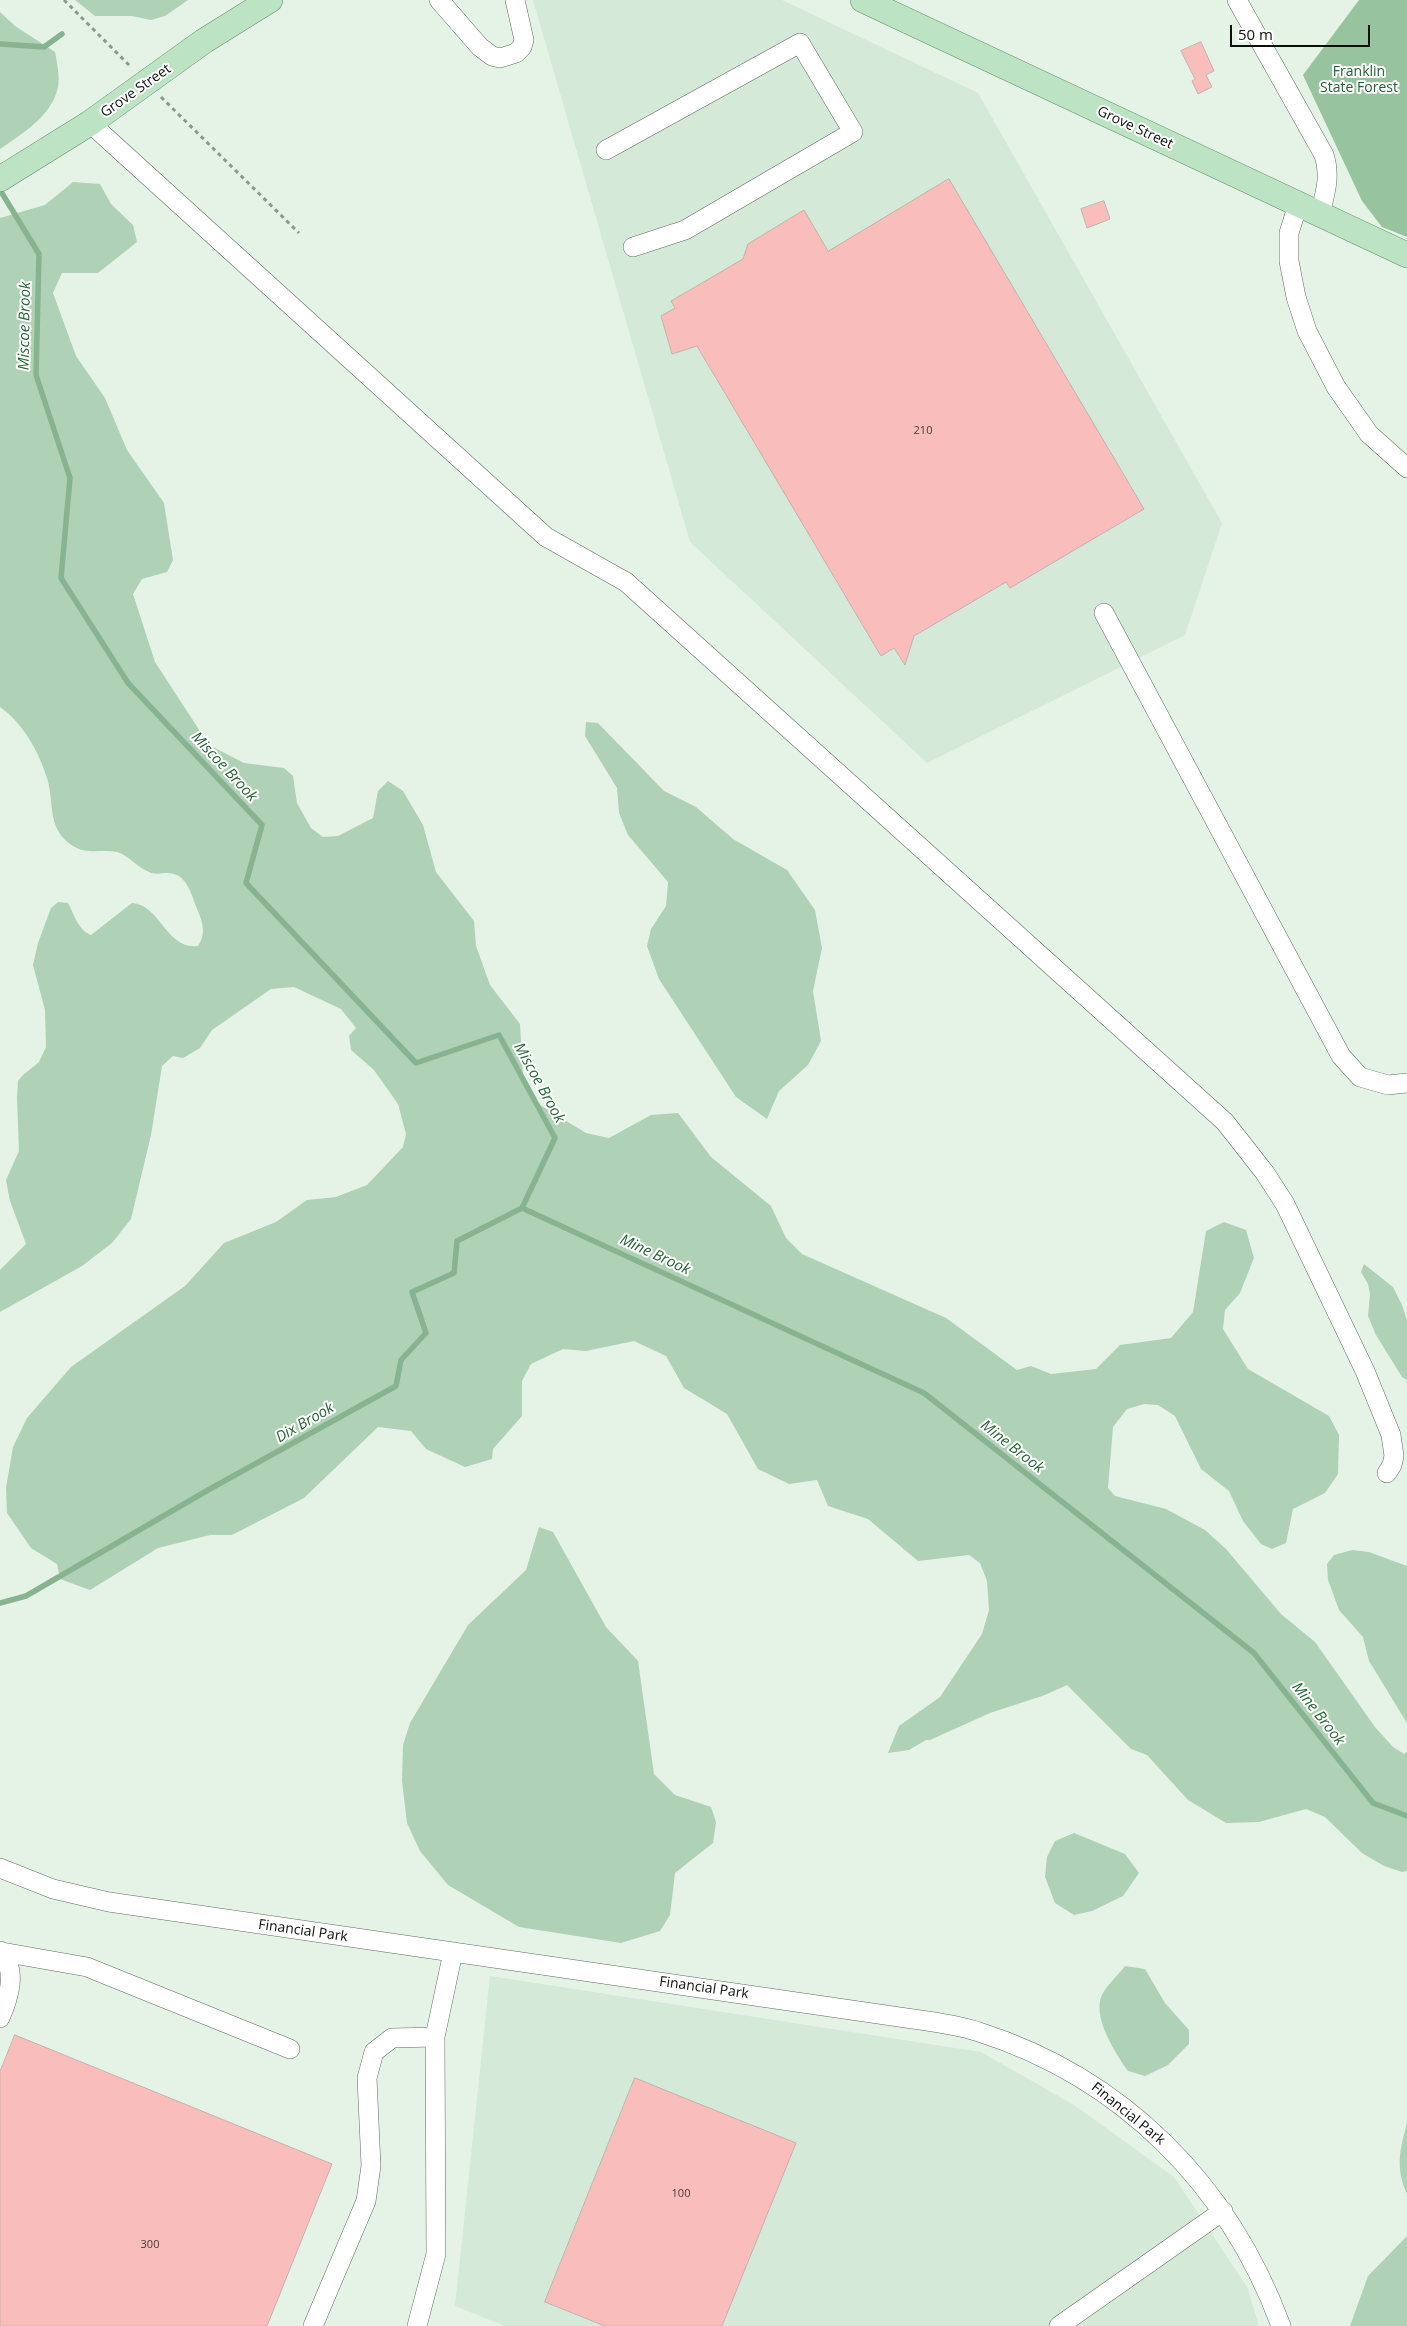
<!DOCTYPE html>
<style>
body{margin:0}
#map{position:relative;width:1407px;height:2326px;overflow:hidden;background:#e4f3e6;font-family:"Open Sans",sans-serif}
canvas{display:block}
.scale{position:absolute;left:1230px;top:25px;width:140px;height:22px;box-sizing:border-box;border:2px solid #0b0f0b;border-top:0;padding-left:6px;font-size:15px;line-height:18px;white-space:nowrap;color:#0b0f0b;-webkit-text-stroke:4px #fff;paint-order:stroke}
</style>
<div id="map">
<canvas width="1407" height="2326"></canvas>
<div class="scale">50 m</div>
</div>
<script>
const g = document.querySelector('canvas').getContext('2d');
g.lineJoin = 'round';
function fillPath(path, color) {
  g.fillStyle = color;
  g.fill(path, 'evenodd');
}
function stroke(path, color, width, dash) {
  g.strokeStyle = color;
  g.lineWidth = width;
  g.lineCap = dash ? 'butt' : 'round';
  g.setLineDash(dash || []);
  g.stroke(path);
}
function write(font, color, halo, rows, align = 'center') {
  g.font = font + ' "Open Sans",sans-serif';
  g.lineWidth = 4;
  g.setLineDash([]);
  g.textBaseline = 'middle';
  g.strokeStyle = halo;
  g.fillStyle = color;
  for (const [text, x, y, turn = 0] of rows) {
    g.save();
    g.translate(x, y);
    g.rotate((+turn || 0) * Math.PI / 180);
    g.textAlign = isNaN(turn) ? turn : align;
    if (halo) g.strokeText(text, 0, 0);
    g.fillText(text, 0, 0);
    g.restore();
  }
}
fillPath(new Path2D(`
 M533,0H782L978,93L1222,523L1185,635L927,763L690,542Z
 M490,1976L981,2052L1074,2105L1174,2177L1247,2287L1259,2326H505L455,2306Z`), '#d4e9d7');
fillPath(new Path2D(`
 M75,0H188L165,16L151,20L132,16H95Z
 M0,12L15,26L55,52C57,63 60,76 58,87C52,116 22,134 0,149Z
 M73,182L100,184L111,204L133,225L137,242L98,273H62L53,293L76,356L105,398L127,450L164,503L173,560L167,572L142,579L133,594L155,662L209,745L244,763L284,768L293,776L297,803L311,828L323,837L338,836L373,818L378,791L388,781L403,791L423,825L436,872L474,921L476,946L490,985L520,1024L523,1077L540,1105L586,1133L609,1138L651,1115L678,1113L711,1157L771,1206L786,1238L802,1254L946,1318L1017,1370L1031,1366L1051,1374L1096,1369L1120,1345L1171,1338L1193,1312L1206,1231L1224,1222L1246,1230L1254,1258L1240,1293L1225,1310L1223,1329L1248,1369L1329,1416L1339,1435L1338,1474L1325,1493L1293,1509L1286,1543L1272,1549L1261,1544L1243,1521L1229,1491L1201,1469L1175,1416L1158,1405L1144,1404L1127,1409L1113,1427L1108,1488L1115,1496L1166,1509L1205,1530L1226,1549L1281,1614L1315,1642L1375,1727L1393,1747L1404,1754L1407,1752V1871L1402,1872L1384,1866L1362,1853L1325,1817L1306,1809L1259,1822L1226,1823L1188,1800L1147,1755L1131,1749L1067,1685L1045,1695L990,1713L930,1740H926L909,1750L888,1753L899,1726L940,1697L982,1634L989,1610L987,1581L980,1563L969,1555L918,1561L868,1519L828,1506L817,1480L789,1484L758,1469L727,1414L684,1388L666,1356L634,1341L586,1351L563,1349L531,1364L522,1381V1416L493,1449L492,1459L465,1467L426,1449L411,1431L378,1427L304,1498L232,1535H210L158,1548L90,1590L60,1579L57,1564L31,1548L7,1513L6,1488L13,1447L27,1418L71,1367L185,1286L224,1243L276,1222L307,1200L336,1197L367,1185L403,1147L406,1134L398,1104L374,1070L351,1050L349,1036L356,1028L341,1009L294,987L271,989L212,1030L200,1048L183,1058L173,1056L162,1066L151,1135L131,1219L112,1243L82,1266L0,1312V1270L26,1244L10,1201L6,1180L19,1151L17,1098L18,1081L23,1075L39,1062L46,1047L45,1010L33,965L38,943L51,908L58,902L68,903C74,914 78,930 91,935L132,903C160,904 166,950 198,946C206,935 203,923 198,911C191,895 188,874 168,873C162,873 154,875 149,872C138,868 128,855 117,852C102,849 87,855 73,846C46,829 55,804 47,778C39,752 23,723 0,707V218L45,205Z
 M586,722L598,723L664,791L696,807L733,839L787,870L815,910L822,948L813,991L821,1041L808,1065L779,1091L767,1119L736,1097L659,979L647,946L651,929L666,906L668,882L628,835L619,813L617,788L585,736Z
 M1364,1264L1393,1287L1402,1305L1407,1320V1380L1402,1377L1376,1335L1368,1316L1370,1294L1368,1284L1361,1272Z
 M539,1527L553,1532L606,1627L638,1661L654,1774L675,1795L711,1807L716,1822L713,1843L675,1873L670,1915L660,1931L621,1943L519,1927L448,1885L420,1851L407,1823L402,1781L403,1745L410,1723L468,1625L526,1570Z
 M1352,1550L1369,1552L1407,1566V1723L1369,1661L1363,1637L1339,1610L1328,1580L1327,1564L1334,1555Z
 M1074,1833L1125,1854L1139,1873L1123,1896L1092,1911L1074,1915L1055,1903L1045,1877L1047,1857L1055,1841Z
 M1125,1966L1145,1969L1165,2003L1189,2030V2044L1168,2065L1145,2076L1128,2071C1116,2054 1090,2015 1103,1993C1108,1984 1118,1975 1125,1966Z
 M1407,2123V2194C1395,2168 1400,2149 1407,2123Z
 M1407,2236V2326H1350L1368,2276Z`), '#afd1b5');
fillPath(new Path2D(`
 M1359,0H1407V237L1382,227L1362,201L1303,75Z`), '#98c39f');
stroke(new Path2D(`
 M0,44L44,47L62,34
 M0,190L39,254L36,375L70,478L61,578L128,683L262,825L246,883L416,1063L499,1035L555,1138L522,1208
 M522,1208L924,1393L1254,1653L1373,1803L1407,1816
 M0,1603L26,1596L208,1490L396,1386L401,1360L426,1333L412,1292L454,1273L457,1241L522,1208`), '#88b390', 5.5);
const building = new Path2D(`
 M1201,42L1214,71L1206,75L1212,87L1198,94L1192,81L1195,79L1181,51Z
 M949,179L1144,509L1010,588L1006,582L914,636L905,665L894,648L881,656L697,346L672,354L661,316L675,308L671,301L743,259L748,244L804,210L828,251Z
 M1104,201L1110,219L1087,228L1081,209Z
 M15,2035L332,2164L267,2326H0V2072Z
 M635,2078L796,2143L722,2326H605L545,2302Z`);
fillPath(building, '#f9bebb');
stroke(building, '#c4b1af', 1);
const minor = new Path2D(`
 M439,0L480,47L492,56L500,58L516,53L522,47L524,40L515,0
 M1237,0L1324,155C1331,176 1325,194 1320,214
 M90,123L546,537L626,582L1225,1122L1265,1173L1285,1204L1365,1371L1391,1435L1394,1456L1392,1465L1387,1473
 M606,150L800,43L853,132L685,230L633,247
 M1298,204L1289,233V261L1296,297L1307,331L1336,387L1369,434L1407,468
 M1104,613L1341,1056L1360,1077L1388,1085L1407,1083
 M0,1868L53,1889L109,1902L913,2019C935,2022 958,2025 979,2032C1123,2078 1229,2185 1281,2326
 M0,1951C18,1970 9,1997 0,2018
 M2,1952L87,1967L290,2049
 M313,2326L366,2201L371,2166L367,2078L374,2052L392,2038L435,2037
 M417,2326L436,2254L435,2037L453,1952
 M1059,2326L1223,2211`);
const major = new Path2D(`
 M863,0L1407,255
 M0,179L90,123L204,41L270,0`);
stroke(minor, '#5f6b61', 20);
stroke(major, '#618d69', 26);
stroke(new Path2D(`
 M64,0L131,67
 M161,97L299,233`), '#8d978e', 3, [4, 4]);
stroke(minor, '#fff', 19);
stroke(major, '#bce3c3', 25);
write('11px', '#463b37', null, [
 ["210",923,431],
 ["100",681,2194],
 ["300",150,2245]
]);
write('14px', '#1f5f31', '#fff', [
 ["Franklin",1359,72],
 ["State Forest",1359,88]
]);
write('14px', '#0b0f0b', '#fff', [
 ["Grove Street",136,91,-35],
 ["Grove Street",1135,128,25],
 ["Financial Park",303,1931,8],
 ["Financial Park",704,1988,8],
 ["Financial Park",1128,2114,39]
]);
write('italic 15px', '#266537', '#fff', [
 ["Miscoe Brook",25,326,-89],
 ["Miscoe Brook",224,767,47],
 ["Miscoe Brook",539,1083,61],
 ["Mine Brook",655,1255,25],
 ["Dix Brook",305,1423,-30],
 ["Mine Brook",1012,1447,38],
 ["Mine Brook",1318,1714,52]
]);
</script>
